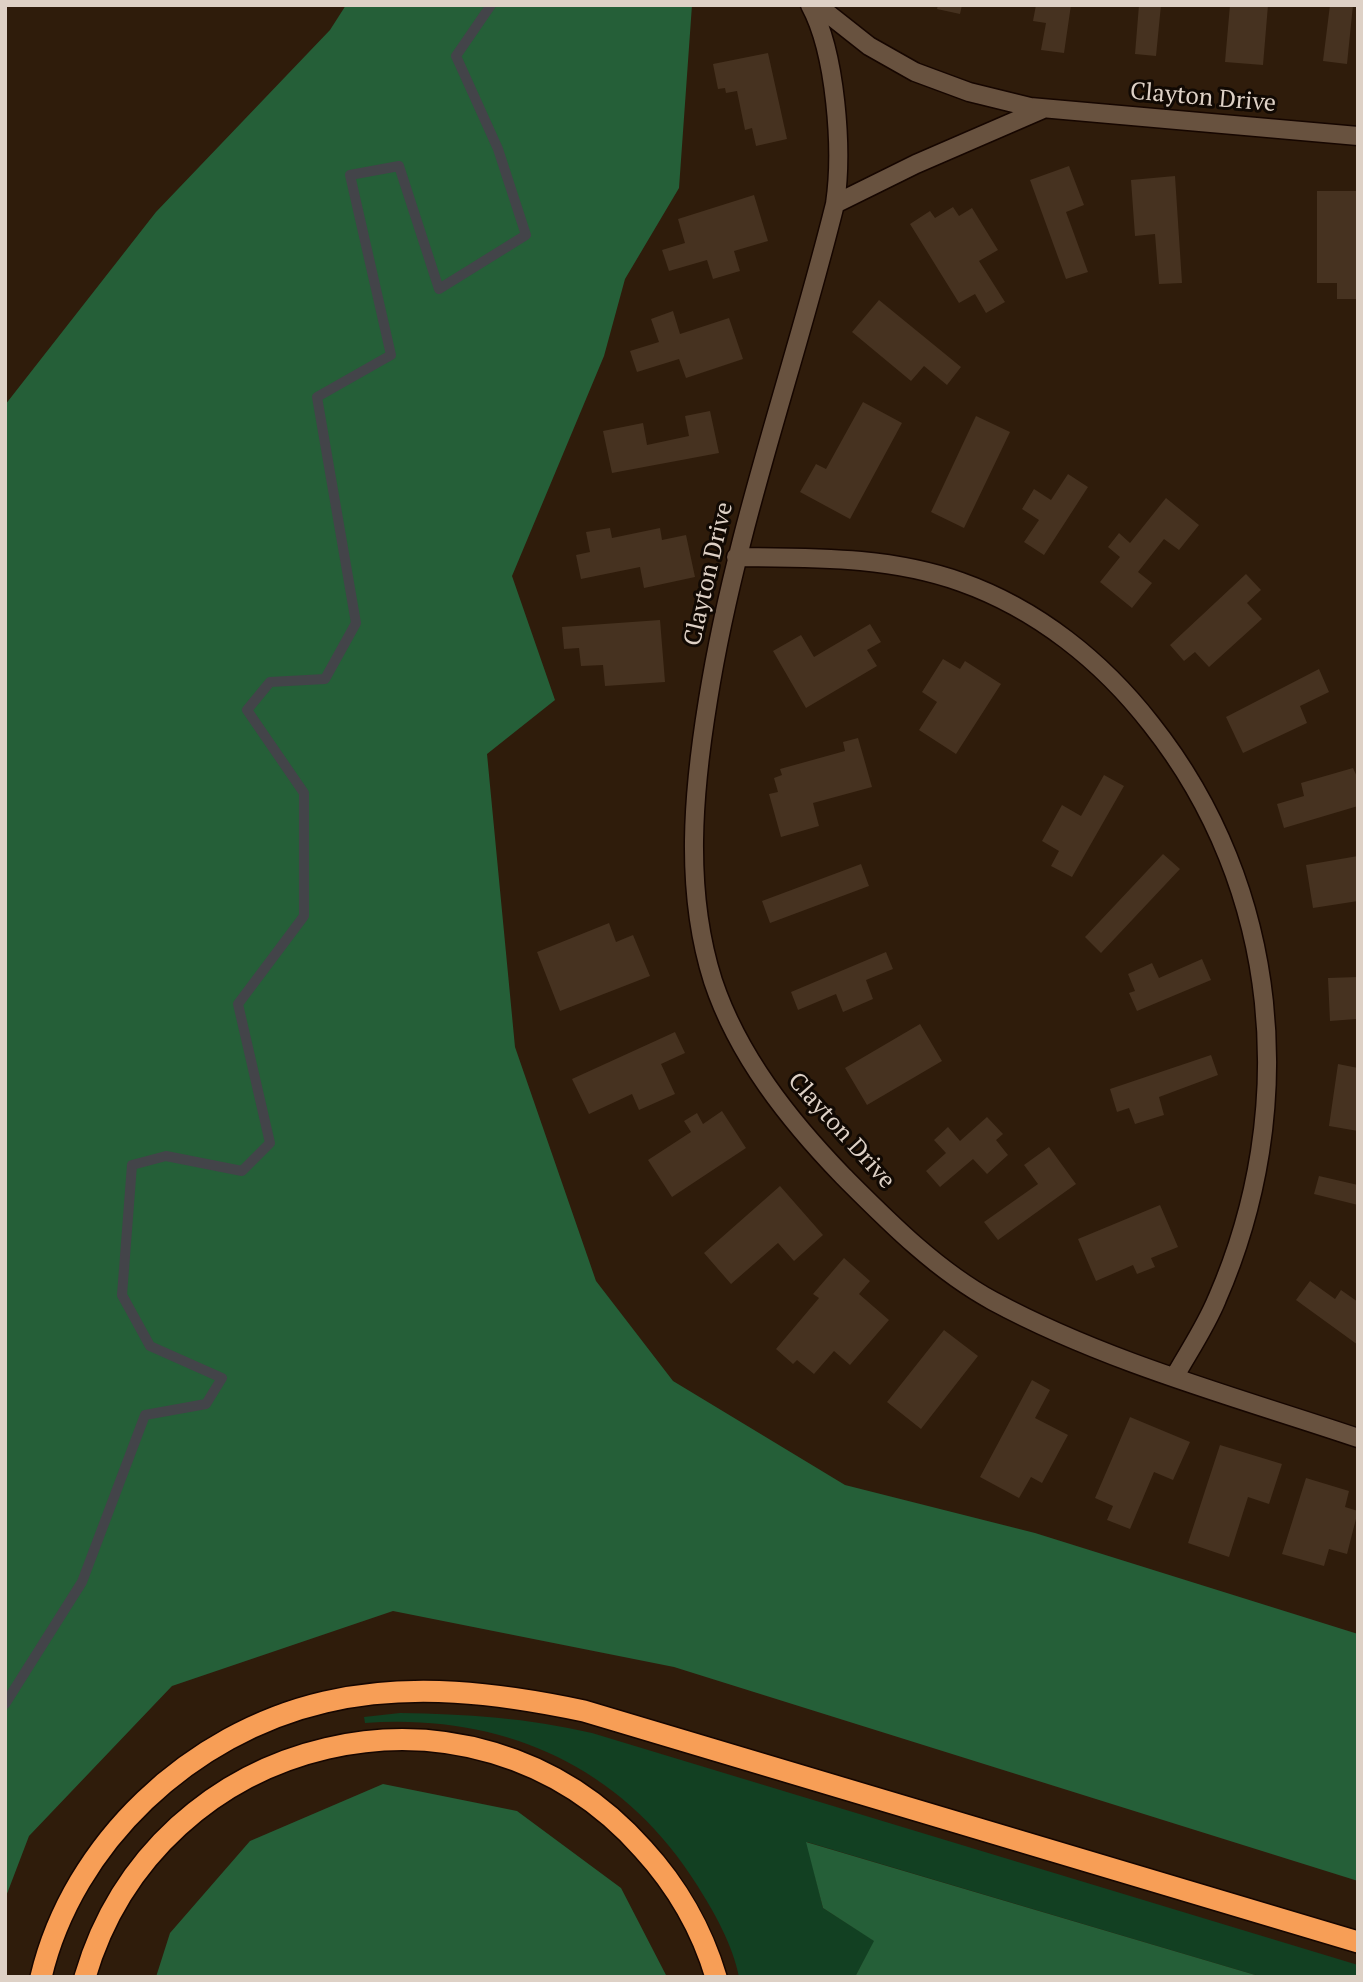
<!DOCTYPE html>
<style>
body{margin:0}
#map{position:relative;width:1363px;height:1982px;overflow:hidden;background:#2f1c0b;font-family:"PT Serif",serif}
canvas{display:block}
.frame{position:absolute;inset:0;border:7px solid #ded1c6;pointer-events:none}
</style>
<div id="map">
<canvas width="1363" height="1982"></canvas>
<div class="frame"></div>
</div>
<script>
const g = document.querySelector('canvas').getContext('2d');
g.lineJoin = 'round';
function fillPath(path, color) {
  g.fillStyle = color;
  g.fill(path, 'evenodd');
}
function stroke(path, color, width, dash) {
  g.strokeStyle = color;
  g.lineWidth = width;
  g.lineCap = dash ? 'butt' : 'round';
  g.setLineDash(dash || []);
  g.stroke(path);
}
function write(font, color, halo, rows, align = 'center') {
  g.font = font + ' "PT Serif",serif';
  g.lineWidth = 6;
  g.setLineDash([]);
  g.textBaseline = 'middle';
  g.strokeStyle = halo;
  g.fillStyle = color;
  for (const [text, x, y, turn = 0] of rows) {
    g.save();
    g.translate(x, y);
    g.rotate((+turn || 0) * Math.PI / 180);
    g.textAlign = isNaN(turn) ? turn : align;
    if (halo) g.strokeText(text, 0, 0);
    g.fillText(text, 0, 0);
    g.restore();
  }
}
fillPath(new Path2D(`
 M400,1713C466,1714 528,1718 592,1733L1358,1965V1977H1262L807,1842L823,1908L875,1941L855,1977H739C733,1945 714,1912 697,1885C623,1766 502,1713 365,1723L364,1717Z`), '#124022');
fillPath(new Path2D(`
 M346,5H692L679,188L625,279L604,356L512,576L555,700L487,754L515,1047L596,1281L673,1381L845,1485L1035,1533L1358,1634V1881L674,1667L393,1611L172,1686L29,1836L5,1899V405L156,212L330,30Z
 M383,1784L517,1811L621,1888L667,1977H156L170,1933L250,1841Z
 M806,1842L1262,1977H855L874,1941L823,1908Z`), '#255f38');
stroke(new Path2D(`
 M5,1704L82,1582L145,1415L206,1404L222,1378L150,1346L122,1295L132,1165L166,1156L242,1171L270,1143L238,1004L304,916V793L247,710L270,682L325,679L356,623L317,397L391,355L350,175L399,166L439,289L526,235L498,149L456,56L491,5`), '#434449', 10);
fillPath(new Path2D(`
 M938,5H962L960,14L937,9Z
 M1036,5H1071L1064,53L1041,50L1046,23L1033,21Z
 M1139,5H1161L1156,56L1135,54Z
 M1230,5H1268L1263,65L1225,62Z
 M1330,5H1353L1347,64L1323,61Z
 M768,53L787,139L756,146L752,128L745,130L737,91L726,93L725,88L718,89L713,64Z
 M1069,166L1084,205L1066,212L1088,272L1066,279L1030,180Z
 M1175,176L1182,283L1159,284L1155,234L1135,236L1131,180Z
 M1317,191H1358V299H1337V283H1317Z
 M754,195L768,241L734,251L740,271L713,279L707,260L669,271L662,250L685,243L678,219Z
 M953,207L959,216L972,208L998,250L979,261L1005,302L986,313L975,294L959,303L910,224L930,211L935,218Z
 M879,300L961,367L947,385L924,366L911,381L852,332Z
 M673,311L680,334L729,318L743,359L686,378L679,359L637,372L630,351L659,342L651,319Z
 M863,402L902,423L850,519L800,492L816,464L826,469Z
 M710,411L719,453L612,473L603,431L643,423L647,445L689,436L685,416Z
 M976,416L1010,432L964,528L931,512Z
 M1068,474L1088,487L1044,555L1024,542L1039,520L1022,509L1034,489L1051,500Z
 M1166,498L1199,525L1179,550L1164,539L1138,572L1152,583L1132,608L1100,582L1120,557L1108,547L1119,533L1130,543Z
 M610,528L612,538L660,528L662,540L686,535L695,577L644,588L640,567L581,579L576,555L590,552L586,532Z
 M1246,574L1261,590L1247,603L1262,619L1209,667L1195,652L1184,661L1170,645Z
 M660,620L665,682L605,686L603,665L581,666L579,648L564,649L562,627Z
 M870,624L881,642L867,650L877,666L806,708L773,651L801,635L814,657Z
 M943,659L960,669L965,661L1001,684L956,754L919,730L937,702L922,692Z
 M1319,669L1329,692L1300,706L1307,723L1243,753L1226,717Z
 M858,738L872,787L813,803L819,826L781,837L769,794L778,792L774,778L782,775L780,769L845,751L843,742Z
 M1353,768L1358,779V806L1284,828L1277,804L1304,796L1301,783Z
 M1104,775L1124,786L1072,877L1051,866L1059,851L1042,841L1062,805L1081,816Z
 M1163,854L1180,869L1101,953L1085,937Z
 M1358,856V901L1313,908L1306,865Z
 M861,864L869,886L770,923L762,901Z
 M609,923L616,942L633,935L650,976L560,1011L537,952Z
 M886,952L893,969L866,980L873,999L843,1012L836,994L798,1010L791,992Z
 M1202,959L1211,980L1137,1011L1129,993L1135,991L1128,974L1152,963L1159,978Z
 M1358,977L1356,1019L1330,1021L1328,978Z
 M920,1024L942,1061L867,1105L845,1068Z
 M675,1032L685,1053L661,1064L675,1094L639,1110L632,1094L589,1114L572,1079Z
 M1211,1055L1218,1075L1159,1097L1164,1115L1135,1124L1129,1108L1117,1112L1110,1089Z
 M1338,1064L1358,1068V1131L1329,1126Z
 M722,1111L746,1148L672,1197L648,1160L691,1132L684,1121L697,1113L703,1124Z
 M987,1117L1003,1134L996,1140L1008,1155L987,1174L973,1159L940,1187L926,1171L946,1153L934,1140L948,1127L960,1141Z
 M1049,1147L1076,1184L998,1240L984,1222L1038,1184L1024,1165Z
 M1319,1176L1358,1185V1205L1314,1194Z
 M780,1186L823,1235L794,1261L778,1243L731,1284L704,1253Z
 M1160,1205L1178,1247L1151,1258L1155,1267L1137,1274L1133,1265L1096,1281L1078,1239Z
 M844,1258L870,1281L859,1294L889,1320L850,1365L834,1351L814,1374L797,1360L793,1364L776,1349L819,1298L813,1294Z
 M1310,1281L1335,1299L1341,1290L1358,1302V1345L1296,1300Z
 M944,1330L978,1356L921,1429L887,1402Z
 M1032,1380L1050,1390L1035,1418L1068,1435L1042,1483L1031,1477L1019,1498L980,1477Z
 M1130,1417L1190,1442L1173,1480L1154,1472L1130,1529L1107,1520L1113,1506L1095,1498Z
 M1220,1445L1282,1464L1269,1504L1248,1497L1229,1557L1188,1543Z
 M1306,1478L1349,1491L1345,1507L1358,1511L1347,1554L1329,1549L1324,1566L1282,1554Z`), '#463220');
const minor = new Path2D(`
 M810,5C836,53 843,150 835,204L916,164L1043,109
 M817,5L869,46L915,72L969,92L1030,107L1358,136
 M835,204C794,370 735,530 708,700C693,792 684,890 713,981C738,1056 789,1120 843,1176C888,1221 936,1270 993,1301C1106,1362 1236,1397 1358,1438
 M736,557C813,558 888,556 961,582C1037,609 1102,661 1151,724C1281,888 1300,1109 1217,1299C1206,1326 1189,1351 1175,1376`);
const motorway = new Path2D(`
 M41,1977C73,1842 191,1733 325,1702C411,1682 499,1693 584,1711L1358,1942
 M85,1977C157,1731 472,1656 643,1849C676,1885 702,1930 716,1977`);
stroke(minor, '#160600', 21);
stroke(motorway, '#160600', 24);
stroke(minor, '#68523f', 18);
stroke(motorway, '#f79e56', 21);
write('24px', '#ded1c6', '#110903', [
 ["Clayton Drive",1203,98,5],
 ["Clayton Drive",709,574,-77],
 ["Clayton Drive",841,1131,48]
]);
</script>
